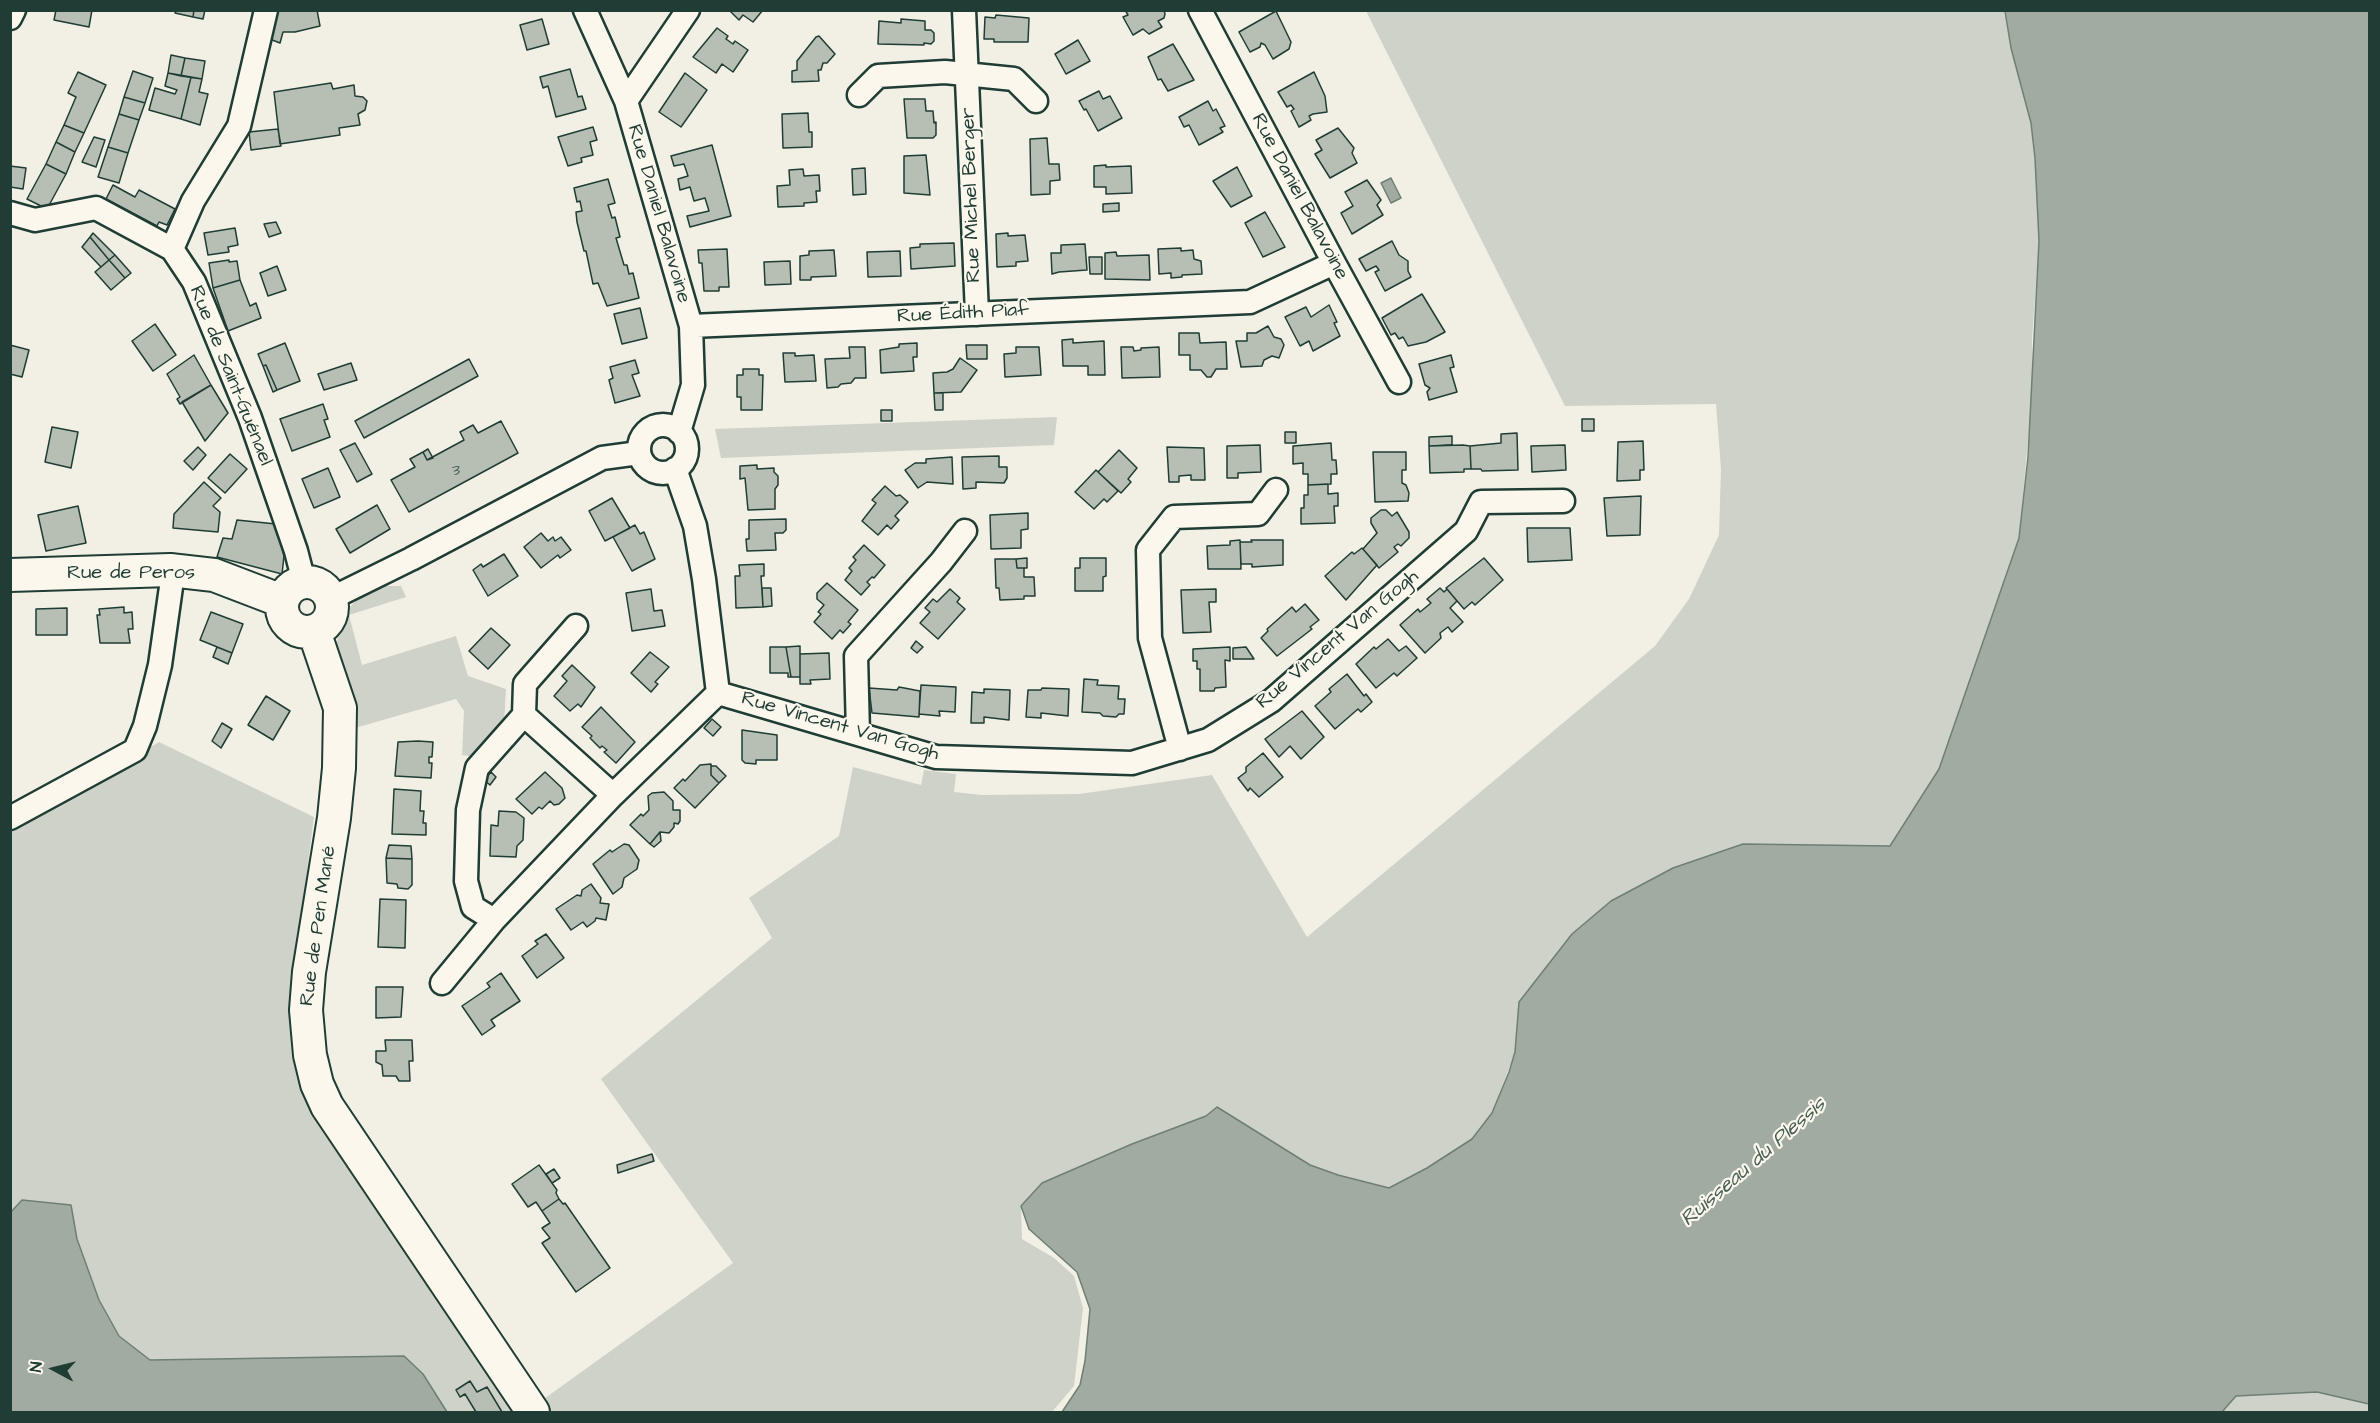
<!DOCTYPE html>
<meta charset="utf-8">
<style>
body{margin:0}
#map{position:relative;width:2380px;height:1423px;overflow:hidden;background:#f2f0e5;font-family:"Architects Daughter",sans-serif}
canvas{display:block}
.frame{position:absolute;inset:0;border:12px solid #1f3d34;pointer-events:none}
.north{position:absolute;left:24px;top:1339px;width:60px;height:60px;-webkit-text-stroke:4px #fbf7ec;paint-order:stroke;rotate:277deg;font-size:16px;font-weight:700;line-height:24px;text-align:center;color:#1f3d34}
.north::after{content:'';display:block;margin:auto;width:21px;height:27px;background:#1f3d34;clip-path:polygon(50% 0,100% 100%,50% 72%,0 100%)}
</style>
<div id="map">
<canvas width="2380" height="1423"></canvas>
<div class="frame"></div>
<div class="north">N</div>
</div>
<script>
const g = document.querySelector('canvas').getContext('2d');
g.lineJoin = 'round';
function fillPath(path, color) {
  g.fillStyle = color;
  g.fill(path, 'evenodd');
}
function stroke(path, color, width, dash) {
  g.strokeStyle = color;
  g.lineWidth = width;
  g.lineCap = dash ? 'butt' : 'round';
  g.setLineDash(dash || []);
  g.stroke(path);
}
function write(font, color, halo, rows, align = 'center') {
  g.font = font + ' "Architects Daughter",sans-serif';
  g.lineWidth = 4.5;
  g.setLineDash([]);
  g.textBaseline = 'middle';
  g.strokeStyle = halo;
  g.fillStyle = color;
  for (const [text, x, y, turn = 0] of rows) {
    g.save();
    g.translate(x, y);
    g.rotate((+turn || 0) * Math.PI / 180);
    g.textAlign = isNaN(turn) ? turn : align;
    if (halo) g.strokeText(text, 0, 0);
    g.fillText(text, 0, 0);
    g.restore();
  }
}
fillPath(new Path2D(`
 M1366,11H2005L2011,48L2031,123L2035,158L2039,241L2032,340L2033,387L2019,538L1939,769L1890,846L1743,844L1519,1002L1515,1052L1492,1113L1472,1139L1427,1168L1389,1188L1338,1175L1310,1165L1217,1107L1206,1116L1132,1144L1042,1183L1021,1206L1022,1239L1054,1258L1074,1276L1083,1308L1074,1386L1052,1412H549L541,1401L733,1263L601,1079L772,938L749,898L839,836L853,767L921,785L924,770L956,774L954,792L982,795L1079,794L1212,775L1307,937L1655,646L1689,599L1719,535L1721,469L1716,404L1565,406Z
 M1057,417L1054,445L721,458L715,429Z
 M383,586H401L406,597L349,615L362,665L456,636L468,676L506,689L504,723L474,757L462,755L464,711L456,699L355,728L336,658V644L349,608L360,596Z
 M159,742L314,817L291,992L296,1051L293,1054C306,1105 338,1149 367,1193C414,1267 465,1340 514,1412H447L423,1374L404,1356L150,1360L119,1336L99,1300L77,1239L71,1205L11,1212V828Z
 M2317,1392L2369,1404V1412H2222L2236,1396Z`), '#cfd2c8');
const water = new Path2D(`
 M2005,11H2369V1404L2317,1392L2236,1396L2222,1412H1062L1080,1385L1085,1361L1090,1309L1077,1272L1029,1229L1021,1206L1042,1183L1132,1144L1206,1116L1217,1107L1310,1165L1338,1175L1389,1188L1427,1168L1472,1139L1492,1113L1509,1072L1515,1052L1519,1002L1572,934L1611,901L1673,868L1743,844L1890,846L1939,769L2019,538L2028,457L2039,241L2035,158L2031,123L2011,48Z
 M1391,178L1401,198L1391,203L1381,183Z
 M22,1200L71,1205L77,1239L99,1300L119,1336L150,1360L404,1356L423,1374L447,1412H11V1212Z`);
fillPath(water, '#a2aba1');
stroke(water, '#6e7f75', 1.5);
const building = new Path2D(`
 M56,10H92L89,27L54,20Z
 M176,10H194L193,17L175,13Z
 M194,10H205L203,19L193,17Z
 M277,10H317L320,26L295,32H283L280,43L267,38Z
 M729,10H763L753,22L743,15L739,20Z
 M1125,10H1164L1165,14L1164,18L1158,21L1162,27L1149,34L1143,29L1133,35L1123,17L1128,15Z
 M1276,11L1291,42L1289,49L1273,59L1265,45L1261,43L1260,47L1250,52L1239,32Z
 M996,15L1029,18L1028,42H994V39H984L985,17L995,18Z
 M542,19L549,44L527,50L520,25Z
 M901,19L925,21V30H931L934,33V41L931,44L924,43V45L878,44L879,21L901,23Z
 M717,28L728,36L726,39L733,44L735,41L748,50L733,72L722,64L716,73L693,57Z
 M819,36L835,54L827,63H823L821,70H818L819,81L792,82V71L797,70V61L816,37Z
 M1078,40L1090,61L1066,74L1055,54Z
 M1173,44L1194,80L1168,91L1161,79L1158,80L1148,57Z
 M171,55L185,58L181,76L168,73Z
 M185,58L205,61L202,79L181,76Z
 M570,69L578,97L582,96L586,109L556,117L548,86L543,88L540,77Z
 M133,71L153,78L145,103L124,97Z
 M78,72L106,85L84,133L64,125L76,97L68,93Z
 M1314,72L1325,96L1327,112L1313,114L1309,116L1311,120L1299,127L1291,111L1294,109L1291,105L1287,107L1278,92Z
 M168,73L191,77L181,119L149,110L155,88L175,94L177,90L165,86Z
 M685,73L707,90L681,127L659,112Z
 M191,77L202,79L199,92L208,94L200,125L181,119Z
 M331,83L333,89L354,85L355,96L363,97L367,101L365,110L358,114L360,125L339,128L340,135L280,144L274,92Z
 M1099,91L1103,99L1110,96L1122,118L1098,131L1086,109L1084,110L1079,101Z
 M124,97L145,103L139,120L119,114Z
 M904,99H925L926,111H933L934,123L936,122V135L933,138H907Z
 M1208,101L1213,111L1216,109L1225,126L1220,128L1223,132L1199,145L1189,125L1184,127L1179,117Z
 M808,113L809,132H812V147L783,148L782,114Z
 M119,114L139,120L128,153L108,147Z
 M64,125L84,133L75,152L56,142Z
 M593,127L597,140L590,142L593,155L581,158L582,162L568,166L558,137Z
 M1338,128L1354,148L1352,153L1357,163L1330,178L1315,154L1322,150L1316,140Z
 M278,129L281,146L251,150L249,132Z
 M94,137L105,140L96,167L82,162Z
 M1047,138L1049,164H1059L1060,180L1050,181V194L1031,195L1030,139Z
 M56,142L75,152L66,174L46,164Z
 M712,145L731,216L690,227L687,216L709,211L705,198L694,201L690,187L680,190L678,179L688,176L684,164L674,166L671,156Z
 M108,147L128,153L119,183L98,177Z
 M926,155L930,195L904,193V156Z
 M46,164L66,174L47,209L27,199Z
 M1106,165V167L1131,166L1132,193L1106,194V187H1094V166Z
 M10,166L26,168L23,189L10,187Z
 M1237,167L1252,196L1231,207L1213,181Z
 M865,168L866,194L853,195L852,169Z
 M803,169L804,176L819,175L820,191H816L817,202L804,203V206L778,207L777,186L790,185L789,170Z
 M608,179L615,203L608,205L612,218L615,217L620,237L616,238L624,265H627L629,274L633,273L639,298L607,306L598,283L593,284L586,251H584L577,222L576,212L582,211L580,201L577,202L574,188Z
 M1367,180L1381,200L1377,205L1383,215L1352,234L1341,213L1353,206L1345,192Z
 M113,185L135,197L139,190L175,209L167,225L159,222L157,226L106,199Z
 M1119,203V211L1103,212V204Z
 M1265,212L1285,247L1263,257L1245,223Z
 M276,222L281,233L269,237L264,224Z
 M235,228L238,245L228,247L229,252L208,255L204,233Z
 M93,233L115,255L109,260L90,237Z
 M1008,233V236L1025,235L1028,261L1016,262V266L997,267L996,234Z
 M90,237L109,260L101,267L82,247Z
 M1392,241L1399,255L1408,261V271L1411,277L1385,291L1375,272L1379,270L1376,266L1366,271L1359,259Z
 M954,243L955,266L911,269L910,248L920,247V244Z
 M1085,244L1087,270L1059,272L1052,274L1051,253H1061V245Z
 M1181,248V251L1193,250L1194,259L1201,261L1202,274L1182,275V277L1171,278V273L1159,274L1158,249Z
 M727,249L729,287H719V291H704L702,263H699L698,250Z
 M834,250L836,276L811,277V280H800V256L809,255V251Z
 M900,251L901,276L868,277L867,252Z
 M1116,252L1117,256L1149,255L1150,280L1105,279V253Z
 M115,255L131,273L125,278L109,260Z
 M1089,257H1102V274H1090Z
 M109,260L125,278L111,290L95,272Z
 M229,260V262L237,261L240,280L213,288L209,263Z
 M790,261L791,284L765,285L764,262Z
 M277,266L286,290L268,296L260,273Z
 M240,280L250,306L256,303L261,318L228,331L213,288Z
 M1422,294L1445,332L1426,342L1408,346L1403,337L1399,339L1395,333L1391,335L1382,318Z
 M1329,305L1337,322L1334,323L1340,336L1313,351L1309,341L1300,346L1285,317L1306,307L1311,317Z
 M640,308L647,338L622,344L614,314Z
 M155,324L176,355L153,371L132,341Z
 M1268,326L1274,337L1281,339L1284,345L1279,358L1272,356L1264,360L1262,366L1241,367L1236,341H1247V333H1256Z
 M1179,333H1199L1200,343L1226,342L1227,369H1216L1211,377H1207L1201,370H1190V355H1179Z
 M1073,339V343L1104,341L1105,375H1088V366H1063L1062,340Z
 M285,343L300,381L277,390L266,365L263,366L258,354Z
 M917,343V357H913L914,371L881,373L880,350L899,347V344Z
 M10,345L29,350L22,377L10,374Z
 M966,345H987V359H967Z
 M849,347H865L866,378H855L851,383L841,384L838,387L827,388L825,359L850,358Z
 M1016,347H1039L1041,375L1005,377L1004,354L1016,353Z
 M1121,347H1133L1134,351L1141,350V348L1159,347L1160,377L1122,378Z
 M783,353H795V356L814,355L816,381L785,382Z
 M194,355L211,385L180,404L177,399L180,397L167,374Z
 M1451,355L1454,367L1450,368L1457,392L1429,400L1427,392L1430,388L1425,385L1419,364Z
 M960,358L977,370L961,392L934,393L933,373L947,372L953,369Z
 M469,359L478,376L364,438L355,421Z
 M635,360L639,373L632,375L640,396L615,403L609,380L613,378L610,367Z
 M351,363L357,380L324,390L318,374Z
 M266,365L277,390L273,392L263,366Z
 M743,369H759V375H763L762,410H741V397H737V375H743Z
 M211,385L228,413L205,441L182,402Z
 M934,393H943V410H935Z
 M323,404L328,419L324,420L330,437L292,451L280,419Z
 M881,410H892V421H881Z
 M1582,419H1594V431H1582Z
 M501,421L518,453L409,512L391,480L415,467L410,459L423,452L427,460L464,440L460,432L473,425L478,433Z
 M52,427L78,432L71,468L45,462Z
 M1285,432H1296V443H1285Z
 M1517,433L1518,470L1482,471L1481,469H1471L1470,446L1501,443V434Z
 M1452,436V445L1429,446V437Z
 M1643,441L1644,470H1640V480L1617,481L1618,442Z
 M355,443L372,474L357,482L340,450Z
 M1331,443L1332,460H1336L1337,474H1331V484L1308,485V474H1303V463L1293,464V446Z
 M1260,445L1261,472L1238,473V478H1227V446Z
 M1463,445L1470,446L1471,469H1464V472L1430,473L1429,446Z
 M1565,445L1566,470L1532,472L1531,446Z
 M198,447L206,455L193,470L184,461Z
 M1167,447L1204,448L1205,480H1191V475L1179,476V482H1169Z
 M428,449L433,458L427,460L423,452Z
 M1119,450L1137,468L1128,479L1131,482L1121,493L1098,472Z
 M1373,452H1406V470H1402V483L1406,485L1409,493L1408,501L1375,502Z
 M230,454L247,469L225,493L208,478Z
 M999,456V467H1007V478L1004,483L976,482V488L963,489L962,457Z
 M952,457L953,484L927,482L918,488L905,470L915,463H926V459Z
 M757,465V469L774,468V472L778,476V485L775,489V509L748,510L745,478L740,479V466Z
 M328,468L340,497L314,508L302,479Z
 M1096,470L1118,491L1107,502L1104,499L1094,509L1075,492Z
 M204,482L221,498L213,506L220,512L218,532L173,528L174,514Z
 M1328,484V494L1338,493V506H1334L1335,523L1301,524V508H1304V495H1308V485Z
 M885,486L896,496L900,495L908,502L895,516L899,520L891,529L887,525L878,535L862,521L876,503L872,500Z
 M1641,496L1640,535L1607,536L1604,498Z
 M612,498L630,528L605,541L589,511Z
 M377,505L390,529L350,553L336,529Z
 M78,506L86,543L46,551L38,515Z
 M1381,510H1386L1392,516L1397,512L1409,532V538L1401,546L1398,544L1394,547L1398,552L1379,568L1363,549L1377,533L1371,523V518Z
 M1028,513V529L1021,530V548L991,549L990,515Z
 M786,519V530L783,533H775L776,550L747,551L746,539H749V520Z
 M237,520L276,524L284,556L282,574L217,557L223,538L232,539Z
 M635,525L640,534L644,532L655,559L632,571L613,537Z
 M1527,528H1570L1572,560L1528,562Z
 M541,533L548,541L553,537L555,541L561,537L571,550L560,558L558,555L541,568L524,547Z
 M1240,540L1241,569H1208L1207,546L1230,545V541Z
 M1251,540H1283V565L1252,567V564H1241L1240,542H1252Z
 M864,545L885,565L874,578L872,577L867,582L870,585L861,595L845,580L852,571L849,568L856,560L853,557Z
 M1362,548L1377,565L1346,600L1325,576L1352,552L1354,554Z
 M504,554L518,576L488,596L473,570L481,564L483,567Z
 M1027,558V568H1017L1016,559Z
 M1080,558H1106V576L1103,577V591H1075V568H1080Z
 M1484,558L1503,580L1475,605L1472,602L1464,609L1446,588Z
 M995,559H1016L1017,568H1024V577H1034L1035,596H1024V599L1000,600L999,588H996Z
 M764,564V576H761L763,607L736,608L735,576H740L739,565Z
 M827,583L858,610L848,622L851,624L843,633L840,630L832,639L814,622L821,614L818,612L824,605L817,599V593Z
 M762,588H771L772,606L763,607Z
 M1440,588L1444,592L1447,589L1457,601L1450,608L1463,622L1452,632L1448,627L1440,633L1441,638L1425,653L1400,625L1418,609L1420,612L1431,603L1427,599Z
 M651,589L654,611L662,610L665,626L632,631L626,593Z
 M950,589L960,598L957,602L965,609L938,639L920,623L930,612L925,608L933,599L937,602Z
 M1216,589V602H1209L1211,632L1183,633L1181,590Z
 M1305,604L1319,620L1310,627L1312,629L1277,656L1261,638L1268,631L1267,629L1292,607L1296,612Z
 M124,607V613L132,612L133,629H128L130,643H100L97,615H100L99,609Z
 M67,608V635H36V609Z
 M211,612L243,624L232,653L200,640Z
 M491,628L510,645L488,669L469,651Z
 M1388,639L1399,651L1406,646L1417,658L1397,676L1394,673L1376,688L1356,664L1374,647L1376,649Z
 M916,641L923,647L917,653L911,648Z
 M800,646V677H791L786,647Z
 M217,647L232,653L228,664L213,657Z
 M770,647H786L791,677H788V673H770Z
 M1230,647V661L1225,660L1226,687L1215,688L1214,691H1200V669H1197V661H1193V649Z
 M1246,647L1254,659H1233V648Z
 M650,652L669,667L655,682L658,684L651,692L631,673Z
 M829,653L830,679L810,680L811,684H800V654Z
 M572,665L595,687L581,707L578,704L570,711L554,696L567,681L562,676Z
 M1347,674L1364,696L1366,694L1372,702L1361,712L1358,709L1335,729L1315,706L1331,692L1329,689Z
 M1084,679L1098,680L1097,685L1119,686L1118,699H1125L1124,714H1119L1116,717L1103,716L1100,713L1082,712Z
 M921,685L956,687L955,712L939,711L940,716L919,714Z
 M899,687L920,691L919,717L872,713L869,688L897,690Z
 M1042,688L1069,689L1068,716L1041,713V718L1026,717L1028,690H1041Z
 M984,689L1010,690L1009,720L984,717V723H971L972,692L984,693Z
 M266,696L290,711L273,740L248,725Z
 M601,707L635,742L616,763L604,752L607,750L602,746L600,748L590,738L592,736L582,727Z
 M1302,711L1324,737L1301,759L1290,746L1279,757L1265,739Z
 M712,719L721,727L713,736L704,728Z
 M222,723L232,729L221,748L212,741Z
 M742,730L777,735V760H756V764L745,763L742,760Z
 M418,741L433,742L432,757H429V763H432L431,778L395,776L398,742Z
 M1263,753L1283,777L1259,797L1250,788L1248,791L1238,778L1246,772V767Z
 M711,764V775L719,783L695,808L674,788L683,779L685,781L700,765Z
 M711,766H716L726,776L719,783L711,775Z
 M491,772L496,777L490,785L484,780Z
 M545,772L562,788L565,798L559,804L554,805L550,801L542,809L539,807L532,814L516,799Z
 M394,789L421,791L420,811H424L423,823H426V835L392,834Z
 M664,792L673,801V810H680V821L678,824L674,823V827L669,833L660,832L650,844L630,825L641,814L643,816L649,810L648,796L652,793Z
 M499,811L516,812L524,818L523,840L517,846L516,857L490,856L491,825L498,826Z
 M660,832L661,841L654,847L650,844Z
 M624,844L629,845L639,860L637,869L624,878L622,887L613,894L593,864L610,850L612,852Z
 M389,845L411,846L412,859L386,858Z
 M386,858L412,859V885L408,889L398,888L397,884L387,883Z
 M591,884L601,898L600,903L609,904L606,920L596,918L595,921L587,927L583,922L571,930L556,909L577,895L581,896L582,890Z
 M380,899L406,900L405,948L378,947Z
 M546,934L564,958L537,978L522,956L538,944L535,941Z
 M501,973L520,1001L491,1020L495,1026L482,1035L462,1006L490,987L487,983Z
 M376,987H403L401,1017L376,1018Z
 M385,1040H412L413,1061H409L410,1081H399L396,1076H383L382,1065L376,1062V1051H386Z
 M652,1154L654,1161L618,1173L617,1165Z
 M539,1165L557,1190L556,1193L559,1199L542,1211L536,1202L528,1207L512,1184Z
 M554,1169L560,1178L552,1183L546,1174Z
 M559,1199L563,1204L565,1203L610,1268L576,1292L542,1243L550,1238L542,1228L550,1223L542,1211Z
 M470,1381L477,1392L487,1387L502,1412H476L465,1394L460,1397L456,1390Z`);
fillPath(building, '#b7beb3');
stroke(building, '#1f3d34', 1.5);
const street = new Path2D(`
 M266,10L239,126L193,201L172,249L194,282L250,418L296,551L304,582
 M585,10L626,101
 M964,10L977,314
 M1200,10L1334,263L1399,382
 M10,18L14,10
 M859,95L878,76L945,72L1014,79L1036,101
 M10,213L35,220L96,208L172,249
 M691,326L1250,302L1334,263
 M639 449a24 24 0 1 1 48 0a24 24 0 1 1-48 0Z
 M679,432L693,385L691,326L626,101L688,10
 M675,469L695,526L704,579L718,693
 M330,599L411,559L602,458L639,453
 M718,693L936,757L1132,763L1208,740L1271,701L1466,531L1481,502L1563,501
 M524,715L613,795
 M858,733L856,656L941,562L965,531
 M1180,749L1150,638L1148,550L1174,517L1258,514L1276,490
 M10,818L135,750L145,726L160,665L171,587L170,570
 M494,920L613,795L718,693
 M442,983L494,920L473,907L466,881L468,810L477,768L524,715L525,684L576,626`);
const secondary = new Path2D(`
 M10,575L170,570L214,575L282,601
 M282 607a25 25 0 1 1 50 0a25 25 0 1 1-50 0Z
 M314,631L340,708L339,768L334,818L309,972L306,1010L310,1055L317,1084L327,1106L533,1412`);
stroke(street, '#1f3d34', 27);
stroke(secondary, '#1f3d34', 36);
stroke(street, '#fbf7ec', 22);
stroke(secondary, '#fbf7ec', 32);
write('16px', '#455d54', null, [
 ["3",456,472]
]);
write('20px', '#1f3d34', '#fbf7ec', [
 ["Rue Michel Berger",972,195,-92],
 ["Rue Daniel Balavoine",1299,197,62],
 ["Rue Daniel Balavoine",658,214,74],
 ["Rue Édith Piaf",963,314,-3],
 ["Rue de Saint-Guénael",230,376,68],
 ["Rue de Peros",131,574],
 ["Rue Vincent Van Gogh",1338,640,-40],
 ["Rue Vincent Van Gogh",840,727,16],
 ["Rue de Pen Mané",319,926,-82]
]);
write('italic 21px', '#465e55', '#fbf7ec', [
 ["Ruisseau du Plessis",1754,1163,-41]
]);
</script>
